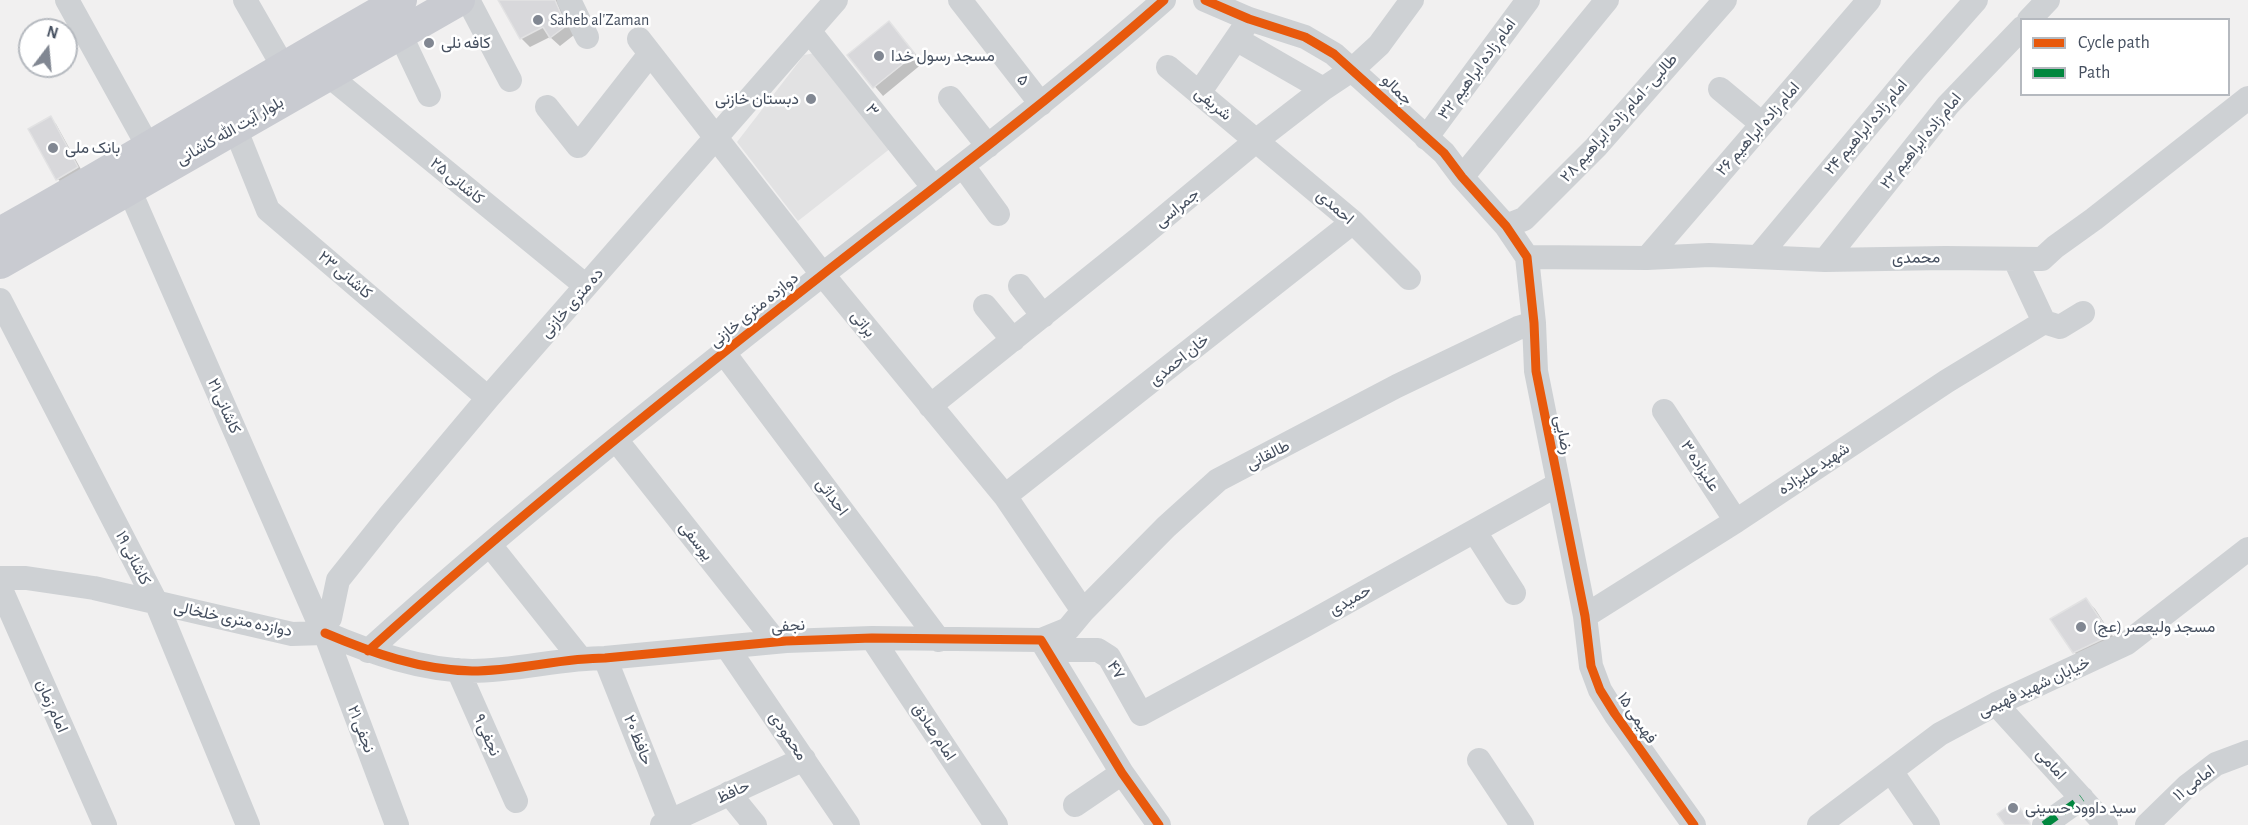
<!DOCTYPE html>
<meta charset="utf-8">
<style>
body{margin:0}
#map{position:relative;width:2248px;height:825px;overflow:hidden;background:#f1f0f0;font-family:"Alegreya Sans",sans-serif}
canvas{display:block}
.legend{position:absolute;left:2020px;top:18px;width:210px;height:78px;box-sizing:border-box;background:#fff;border:2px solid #b5b9bf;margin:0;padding:8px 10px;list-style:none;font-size:18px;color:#454f5f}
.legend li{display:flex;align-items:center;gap:12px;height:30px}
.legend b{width:30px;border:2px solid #b5b9bf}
.north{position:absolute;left:18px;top:18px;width:60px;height:60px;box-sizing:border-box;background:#fff;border:2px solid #b5b9bf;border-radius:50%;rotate:16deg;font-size:16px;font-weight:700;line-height:24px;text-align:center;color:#454f5f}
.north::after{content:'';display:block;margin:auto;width:21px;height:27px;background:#818792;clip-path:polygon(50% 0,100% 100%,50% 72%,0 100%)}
</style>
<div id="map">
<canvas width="2248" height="825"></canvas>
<ul class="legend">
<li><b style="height:8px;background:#e8590c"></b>Cycle path</li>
<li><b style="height:8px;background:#00873e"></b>Path</li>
</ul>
<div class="north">N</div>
</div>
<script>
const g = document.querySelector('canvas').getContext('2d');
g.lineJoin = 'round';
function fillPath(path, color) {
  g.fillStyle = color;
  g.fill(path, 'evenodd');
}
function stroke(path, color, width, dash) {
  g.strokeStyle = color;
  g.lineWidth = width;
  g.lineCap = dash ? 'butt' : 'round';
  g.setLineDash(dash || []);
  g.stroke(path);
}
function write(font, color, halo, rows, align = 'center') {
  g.font = font + ' "Alegreya Sans",Vazirmatn,sans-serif';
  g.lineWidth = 5;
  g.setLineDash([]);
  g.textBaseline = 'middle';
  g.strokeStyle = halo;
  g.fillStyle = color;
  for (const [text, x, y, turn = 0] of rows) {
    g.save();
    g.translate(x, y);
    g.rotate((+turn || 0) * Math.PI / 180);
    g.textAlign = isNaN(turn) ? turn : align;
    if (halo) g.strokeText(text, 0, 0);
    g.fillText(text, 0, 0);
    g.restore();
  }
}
fillPath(new Path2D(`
 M815,53L891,148L798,221L737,142L804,55Z`), '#e2e2e3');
fillPath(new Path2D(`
 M499,0H563L574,35L560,46L550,37L530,47L521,38Z
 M897,32L923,63L883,96L849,56Z
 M50,118L56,124L83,173L63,185L58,179Z
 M2086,600L2095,609L2118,644L2083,661L2074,652Z`), '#0003');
const building = new Path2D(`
 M498,0H555L566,26L550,38L543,27L520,39Z
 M889,21L915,54L873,88L847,55Z
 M51,116L78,167L56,180L28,129Z
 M2086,598L2111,635L2073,653L2050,619Z
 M2015,801L2030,823V825H2005L1997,814Z`);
fillPath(building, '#d8d8db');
stroke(building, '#e2e2e3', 1.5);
stroke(new Path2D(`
 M67,0L149,148
 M245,0L284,68
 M468,0L510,80
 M569,0L587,37
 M960,0L1041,104
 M1205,0L1249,19L1305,37L1334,54L1444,153L1462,177L1506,226L1527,257L1534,323L1536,371L1585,616L1591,666L1600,690L1615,714L1694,825
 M2029,20L2048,0
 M810,32L934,188
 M400,34L429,95
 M639,39L823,275L1005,496L1083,611
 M1236,39L1323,89
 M1168,67L1353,222L1409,278
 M328,75L586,286
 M1720,89L1762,124
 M1199,93L1245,26
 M950,98L988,146
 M547,107L578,146L650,54
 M235,128L268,210L488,398
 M1426,138L1528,0
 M963,166L998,214
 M1462,177L1607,0
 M129,189L319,623
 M1506,226L1524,219L1596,147L1725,0
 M1759,256L1915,69L1976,0
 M1527,257L1647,258L1709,255L1825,260L1945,258L2042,259L2055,247L2094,219L2248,98
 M1647,258L1869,0
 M1825,260L1948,105L2022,28
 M2015,260L2044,322
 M1020,286L1043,316
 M0,300L156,602L248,825
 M985,306L1013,340
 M2044,322L2060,327L2083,313
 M724,353L939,640
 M930,406L1138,239L1257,140L1323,89L1353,69L1379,45L1412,0
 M1664,411L1736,521
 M617,441L776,642
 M1005,496L1353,222
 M1475,532L1514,593
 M490,545L580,658
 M0,578H26L94,588L292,634L324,633
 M0,587L105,825
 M1585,616L1736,521L1947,381L2044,322
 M330,618L338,580L389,516L488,398L836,0
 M325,633C372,653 421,670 472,671C517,671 561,658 605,658L786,641L872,638L1041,640L1122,773L1159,825
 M325,633L397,825
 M872,638L996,825
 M1041,640L1066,650H1098L1109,657L1141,714L1304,626L1557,485
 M1041,640L1068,629L1083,611L1166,527L1218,480L1397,386L1518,328L1534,323
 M727,647L848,825
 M368,651C514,519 668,396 822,275C937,185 1054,97 1164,0
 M605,658L670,821
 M458,670L516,801
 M1996,704L2106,825
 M1479,760L1522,825
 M1891,771L1928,825
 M729,793L755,825
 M1075,805L1122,773
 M662,825L804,759
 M1819,825L1940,734L1996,704L2127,643L2248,549
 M2044,825L2082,798
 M2147,825L2187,786L2216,764L2248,752`), '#ced1d4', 24);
stroke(new Path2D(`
 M0,233C135,158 266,76 401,0
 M0,263L459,0`), '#c9cbd1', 32);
stroke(new Path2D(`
 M2044,825L2082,798`), '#00873e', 8, [15, 8]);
stroke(new Path2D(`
 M1205,0L1249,19L1305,37L1334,54L1444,153L1462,177L1506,226L1527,257L1534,323L1536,371L1585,616L1591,666L1600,690L1615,714L1694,825
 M325,633C372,653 421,670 472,671C517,671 561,658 605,658L786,641L872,638L1041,640L1122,773L1159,825
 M368,651C514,519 668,396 822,275C937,185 1054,97 1164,0`), '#e8590c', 9);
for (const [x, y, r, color] of [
 [538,20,6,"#818792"],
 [429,43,6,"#818792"],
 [879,56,6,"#818792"],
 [811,99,6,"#818792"],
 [53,148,6,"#818792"],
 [2081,627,6,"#818792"],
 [2013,808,6,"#818792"]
]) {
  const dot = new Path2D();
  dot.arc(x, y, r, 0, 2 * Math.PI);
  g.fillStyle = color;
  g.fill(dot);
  stroke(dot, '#fff', 2);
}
write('16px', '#454f5f', '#fff', [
 ["Saheb al'Zaman",550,20],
 ["کافه نلی",441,43],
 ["مسجد رسول خدا",891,56],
 ["دبستان خازنی",799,99,"right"],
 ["بانک ملی",65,148],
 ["مسجد ولیعصر (عج)",2093,627],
 ["سید داوود حسینی",2025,808]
], 'left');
write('16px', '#454f5f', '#fff', [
 ["امام زاده ابراهیم ۳۲",1477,69,-54],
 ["۵",1023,80,52],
 ["جمالو",1397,90,44],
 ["شریفی",1213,104,39],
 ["۳",872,110,52],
 ["طالبی - امام زاده ابراهیم ۲۸",1619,118,-48],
 ["امام زاده ابراهیم ۲۴",1866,127,-50],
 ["امام زاده ابراهیم ۲۶",1758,129,-49],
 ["بلوار آیت الله کاشانی",230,131,-30],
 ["امام زاده ابراهیم ۲۲",1921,141,-51],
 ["کاشانی ۲۵",457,181,39],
 ["احمدی",1335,207,41],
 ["جمراسی",1177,208,-39],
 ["محمدی",1916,258,-1],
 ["کاشانی ۲۳",345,275,40],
 ["ده متری خازنی",572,303,-49],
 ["دوازده متری خازنی",754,310,-39],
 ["براتی",863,324,51],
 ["خان احمدی",1179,360,-39],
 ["کاشانی ۲۱",224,406,66],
 ["رضایی",1563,435,79],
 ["طالقانی",1268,455,-27],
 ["علیزاده ۳",1700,466,57],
 ["شهید علیزاده",1814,469,-33],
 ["احداثی",832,497,53],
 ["یوسفی",696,541,52],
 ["کاشانی ۱۹",133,558,63],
 ["حمیدی",1350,600,-30],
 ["دوازده متری خلخالی",233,619,12],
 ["نجفی",788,626,-4],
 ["۴۷",1116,670,58],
 ["خیابان شهید فهیمی",2034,687,-25],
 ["امام زمان",52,706,66],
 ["فهیمی ۱۵",1637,718,56],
 ["نجفی ۲۱",361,729,69],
 ["امام صادق",934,732,56],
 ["نجفی ۹",487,735,66],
 ["محمودی",788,736,56],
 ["حافظ ۲۰",638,740,68],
 ["امامی",2051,764,48],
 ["امامی ۱۱",2194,783,-38],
 ["حافظ",733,792,-25]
]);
</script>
